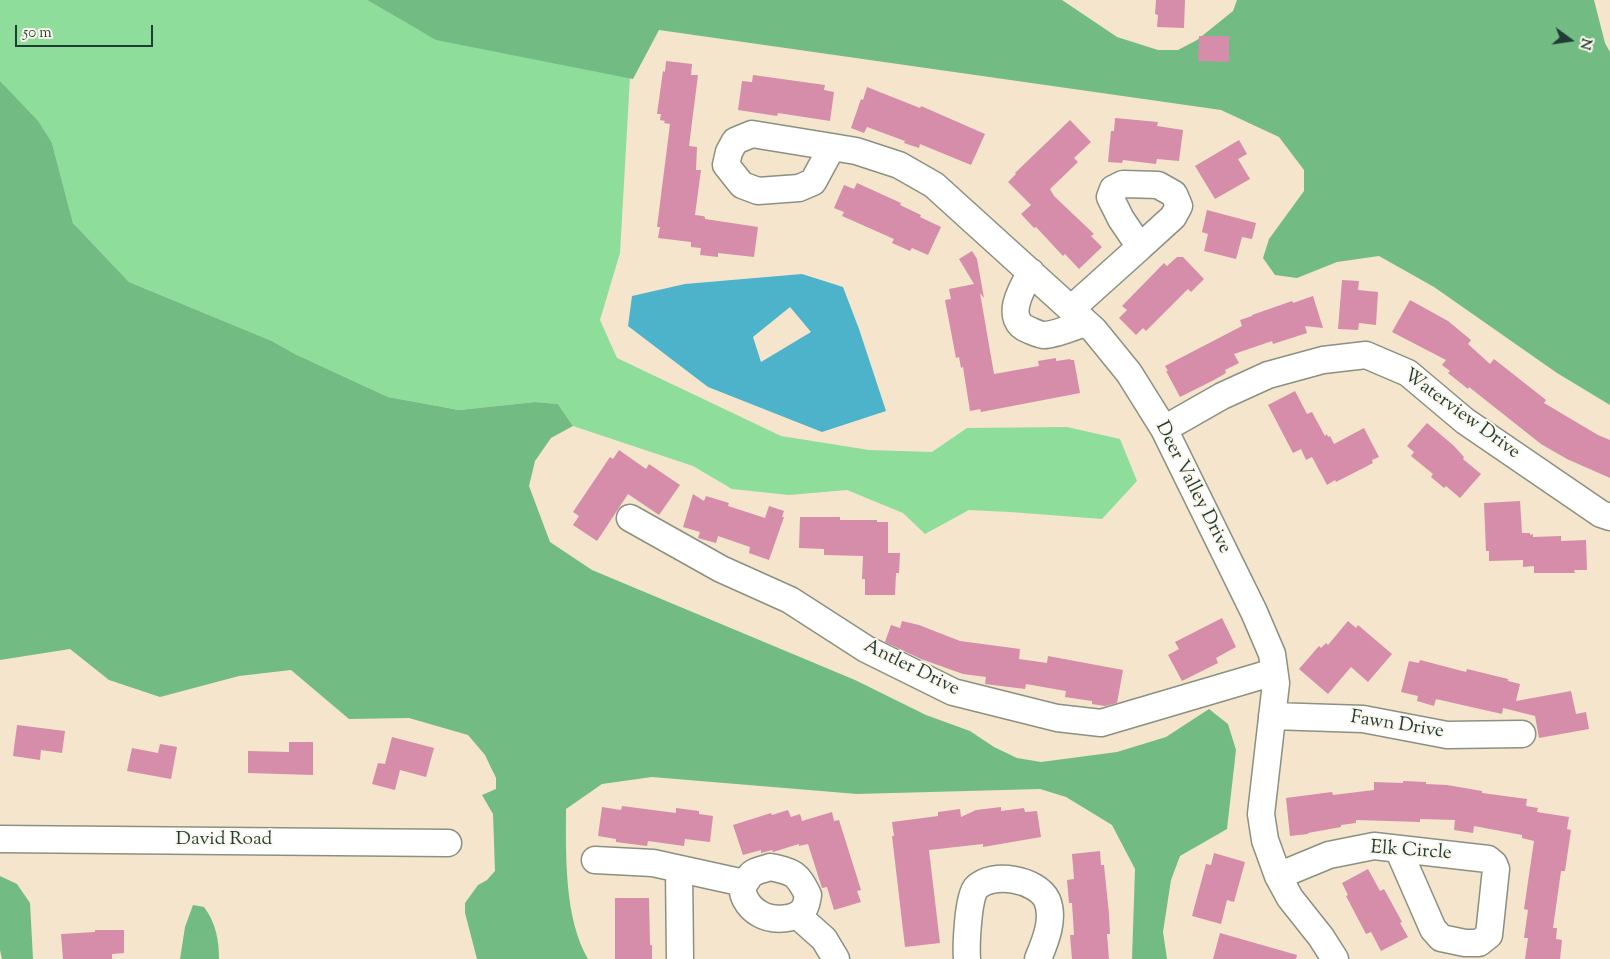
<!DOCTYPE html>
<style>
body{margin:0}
#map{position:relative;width:1610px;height:959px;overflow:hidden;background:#f5e5cd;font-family:"Sorts Mill Goudy",serif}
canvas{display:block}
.north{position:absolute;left:1545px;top:15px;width:50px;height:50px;-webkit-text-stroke:4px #fbf7ec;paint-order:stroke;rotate:104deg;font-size:14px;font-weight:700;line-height:20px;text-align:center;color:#1f3d34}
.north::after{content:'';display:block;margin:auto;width:18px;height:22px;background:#1f3d34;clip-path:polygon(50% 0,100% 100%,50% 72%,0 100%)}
.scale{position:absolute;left:15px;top:25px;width:138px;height:22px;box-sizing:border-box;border:2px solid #1f3d34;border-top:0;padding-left:6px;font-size:15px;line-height:18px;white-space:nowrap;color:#1f3d34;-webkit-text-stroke:4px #fbf7ec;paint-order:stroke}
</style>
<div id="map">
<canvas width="1610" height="959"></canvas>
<div class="north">N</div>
<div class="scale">50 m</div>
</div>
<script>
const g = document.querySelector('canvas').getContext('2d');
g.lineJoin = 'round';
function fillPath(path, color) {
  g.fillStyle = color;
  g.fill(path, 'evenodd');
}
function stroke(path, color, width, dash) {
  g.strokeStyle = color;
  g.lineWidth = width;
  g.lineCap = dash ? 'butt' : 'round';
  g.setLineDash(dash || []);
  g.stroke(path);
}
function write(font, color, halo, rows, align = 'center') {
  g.font = font + ' "Sorts Mill Goudy",serif';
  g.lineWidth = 4;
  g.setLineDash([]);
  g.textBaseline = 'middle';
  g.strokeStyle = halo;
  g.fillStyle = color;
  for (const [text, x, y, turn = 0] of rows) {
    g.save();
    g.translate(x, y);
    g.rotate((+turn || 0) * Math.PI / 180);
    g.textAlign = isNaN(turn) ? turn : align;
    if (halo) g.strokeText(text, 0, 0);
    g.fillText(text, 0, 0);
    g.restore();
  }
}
fillPath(new Path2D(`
 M0,0H367L426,34L630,77L620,253L600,320L617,358L781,436L869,450L932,452L967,428L1067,427L1120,439L1137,481L1102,519L1010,512L969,510L925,534L903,513L847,490L789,495L732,489L693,466L573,426L558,404L535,402L459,410L388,397L295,354L272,341L129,282L73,223L52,143L0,81Z`), '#8edd9b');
fillPath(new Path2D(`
 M367,0H1062L1117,37L1158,50H1178L1197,40L1233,11L1237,0H1594L1605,43L1610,52V405L1557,373L1434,287L1379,256L1337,262L1297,278L1275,275L1263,258L1269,239L1304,191V170L1279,137L1221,110L659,30L633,79L436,40Z
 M0,81L38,121L52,143L73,223L129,282L272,341L295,354L388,397L459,410L535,402L558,404L573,426L551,438L535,461L529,486L550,542L592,570L855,680L926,715L970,731L994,747L1017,758L1041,762L1117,752L1166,737L1209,709L1228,724L1236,750L1227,829L1180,856L1171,880L1163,932L1167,959H1132L1135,869L1112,825L1066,797L1040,789L857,794L652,777L602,784L566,809C566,855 564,918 588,959H477L465,913V903L478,885L487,880L495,871L493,814L482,795L496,789V778L485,755L468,735L409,718L349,719L291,670L239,676L160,697L109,680L70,649L0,660Z
 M0,876L17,884L30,903L33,959H2L0,950Z
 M193,905L204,907C216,923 219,940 219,959H180L185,927Z`), '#72bc83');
fillPath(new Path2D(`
 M802,274L843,287L859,329L886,411L822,432L708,387L628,326L632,296L685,284ZM790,307L811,332L761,362L753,337Z`), '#4db3cb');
fillPath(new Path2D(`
 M1156,0H1185L1184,28L1157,27L1158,15L1155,14Z
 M1199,36H1229V62L1198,61Z
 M666,61L692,64L691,75H698L689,146L697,147L696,170H701L695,215L703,216L705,217V219L758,227L754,257L718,253V257L700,255L701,248L691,247V242L658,238L660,227H657L670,124L664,123L665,121L660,120L661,114H657L663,71L665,72Z
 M753,75L825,85L824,90L834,92L830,121L778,113L777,116L738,110L742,81L752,82Z
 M867,87L920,108L921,106L985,134L971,165L920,144L919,148L904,143L905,141L867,127L864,133L851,128L861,99L863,100Z
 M1115,118L1158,122L1157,126L1183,130L1179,161L1157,159L1156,164L1123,160L1122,163L1108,162L1111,131H1114Z
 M1070,120L1091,142L1074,158L1078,162L1050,189L1054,196L1094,234L1091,236L1102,247L1079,269L1065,254L1063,256L1036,227L1034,228L1021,214L1031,205L1008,182L1016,174L1015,173Z
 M1239,140L1247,154L1238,159L1250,179L1215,199L1195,166Z
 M857,183L901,203L900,205L921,215L920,217L941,227L928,255L912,248L910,251L892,243L894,239L842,216L844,212L834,208L844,185L854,189Z
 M1207,210L1256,223L1252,239L1242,237L1236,259L1204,251L1208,234L1202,232Z
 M972,251L977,259L984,298L980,293L994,374L1039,366L1038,361L1056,358V361L1070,359L1071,360H1074L1080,393L981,412L980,409L970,411L963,367L961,368L959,357L956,358L945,300L951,299L949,289L974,284L959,259Z
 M1177,257H1183L1204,279L1191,292L1188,289L1146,331L1143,328L1136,335L1119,318L1127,310L1122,306L1164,263L1167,266Z
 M1342,280L1359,281L1358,290L1378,292L1376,325L1359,323L1358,330L1338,329Z
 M1313,296L1323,328L1305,326L1307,333L1273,344L1272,341L1234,354L1239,363L1225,370L1226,373L1214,380L1180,397L1166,371H1168L1165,366L1242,326L1240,320L1252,316V315L1292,301L1293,303Z
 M1410,300L1448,321L1471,340L1468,344L1490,364L1494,359L1546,400L1544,403L1598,435L1610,440V478L1567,459L1541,444L1469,387L1468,389L1448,373L1450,371L1442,365L1446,360L1392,332Z
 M1295,391L1307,414L1312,412L1325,436L1327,434L1328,437L1330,436L1334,444L1364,428L1379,457L1372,460L1373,463L1336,482L1335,480L1327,485L1312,457L1306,460L1301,449L1293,453L1268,405Z
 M1427,423L1454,446L1464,457L1463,459L1481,474L1460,498L1446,486L1444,488L1431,477L1433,474L1411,456L1414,452L1407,446Z
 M619,450L646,469L649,464L680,485L659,515L628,494L597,541L573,525L579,516L573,512L610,457L613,459Z
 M693,494L704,501L706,496L729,503L728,506L765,518L769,506L784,511L782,517H784L769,560L749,553L750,547L718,536L716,543L698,538L700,532L683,527Z
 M1520,501L1522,533H1530V535L1533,534V537L1561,536V541L1586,540L1587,570H1574L1575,573H1534V566L1523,567V560L1489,561V551H1486L1484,503Z
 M800,517H840V520H877V522H888V553H900L899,573H896L895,595H865V579H862L863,556L824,555V549L799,548Z
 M1222,618L1236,647L1216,658L1218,663L1182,681L1168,655L1179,649L1175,642Z
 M902,621L919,625L960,641L1020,649L1019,659L1047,663L1048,656L1123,670L1117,703L1105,706L1092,704V701L1065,697L1066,691L1026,684L1025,689L985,684L986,677L963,674L921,659L885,642L891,625L900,628Z
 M1348,621L1356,628L1358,625L1392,654L1368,682L1351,667L1328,694L1299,669L1319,646L1321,648L1326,643L1328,645Z
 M1420,660L1466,672L1467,669L1508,679V681L1520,684L1516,701L1571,691L1576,714L1586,712L1589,729L1539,738L1535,716L1503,708L1502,714L1436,699L1434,706L1417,701L1418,696L1401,692L1409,661L1419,663Z
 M17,725L65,731L62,753L41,750L40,760L13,756Z
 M392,737L434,748L426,777L400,770L395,790L372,784L378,763L385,764Z
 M289,742H313V775L248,773V751L289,752Z
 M160,744L177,747L171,779L127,771L132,748L158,753Z
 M1403,781L1426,782V784L1447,785L1482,791V793L1527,799L1526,806L1538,808L1537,812L1569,817L1567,829L1571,830L1565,871H1561L1553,928H1557L1556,939L1562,940L1560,959H1525L1528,938H1524L1528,910L1524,909L1534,841L1522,838V835L1474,826L1473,833L1454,830L1455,820L1420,819V822L1356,820V823L1341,825V827L1308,833V834L1290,836L1286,798L1332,792L1333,795L1374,790V782L1403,783Z
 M622,806L676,813V808L699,811V814L713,816L710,842L685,839L684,846L648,841L647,846L616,842V839L598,836L602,807L621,810Z
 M1001,807V811L1024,808L1025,812L1037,811L1041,837L983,847V844L929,850L940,943L905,947L892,836H894L892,822L938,816V812L960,809L961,817L976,810Z
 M788,810L791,817L800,814L802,821L832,812L834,821L839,820L861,890L857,891L861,902L834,910L827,887L822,888L808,844L799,846V844L773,852L772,850L761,853V850L743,855L733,825L771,813L772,815Z
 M1100,851L1101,865H1104L1109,914L1110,934H1107L1109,959H1072L1070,935H1074L1072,903H1069L1067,880L1074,879L1072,854Z
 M1214,853L1245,862L1234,902L1227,900L1221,924L1192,916L1206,864L1211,865Z
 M1368,869L1380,891L1384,889L1402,922L1400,923L1408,937L1381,951L1371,932L1366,934L1346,896L1348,895L1342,883Z
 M615,898H649L650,945H652V959H615Z
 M95,930H124V953L112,954V959H63L61,934L95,932Z
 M1220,933L1297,955L1296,959H1213Z`), '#d58daa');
const minor = new Path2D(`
 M752,134L832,147L813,182L799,188L758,191L742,185L726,165L729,152L735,141Z
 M832,147L856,151L899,165L934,185L1094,330L1129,373L1164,429L1254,612L1272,654L1276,683L1261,814L1265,840L1278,876L1290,898L1321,937L1335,959
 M1123,184L1158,185L1174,194L1179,206L1173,217L1140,247L1121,219L1110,197L1113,189Z
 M1031,272C1021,289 1003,320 1029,330C1034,332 1040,335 1044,335C1055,335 1075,326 1086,323
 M1071,309L1140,247
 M1164,429L1222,396L1268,375L1323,360L1366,355L1408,373L1465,421L1601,514L1610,517
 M630,518L721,569L790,600L866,649L953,692L1057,718L1101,723L1274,672
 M1272,716L1363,719L1447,735L1522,734
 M0,839L448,843
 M595,860L653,863L744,883
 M770,867C794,872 797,873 808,895C807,899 807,903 805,907C798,921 772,921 760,914C749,908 736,891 747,880C749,877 751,873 755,872C759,870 765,869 770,867Z
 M679,869L680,959
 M1278,876L1329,855L1374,846L1488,859L1494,864L1496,869L1489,935L1479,943H1465L1441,938L1433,929L1398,849
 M797,915L824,939L836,959
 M967,959C966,946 968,896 976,888C992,871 1037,879 1047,900C1055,919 1045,942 1038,959`);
stroke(minor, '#8a9180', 29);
stroke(minor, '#fff', 26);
write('19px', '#1f3d34', '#fbf7ec', [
 ["Waterview Drive",1461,415,36],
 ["Deer Valley Drive",1192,488,63],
 ["Antler Drive",911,669,26],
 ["Fawn Drive",1397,726,9],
 ["David Road",224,841],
 ["Elk Circle",1411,852,4]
]);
</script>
